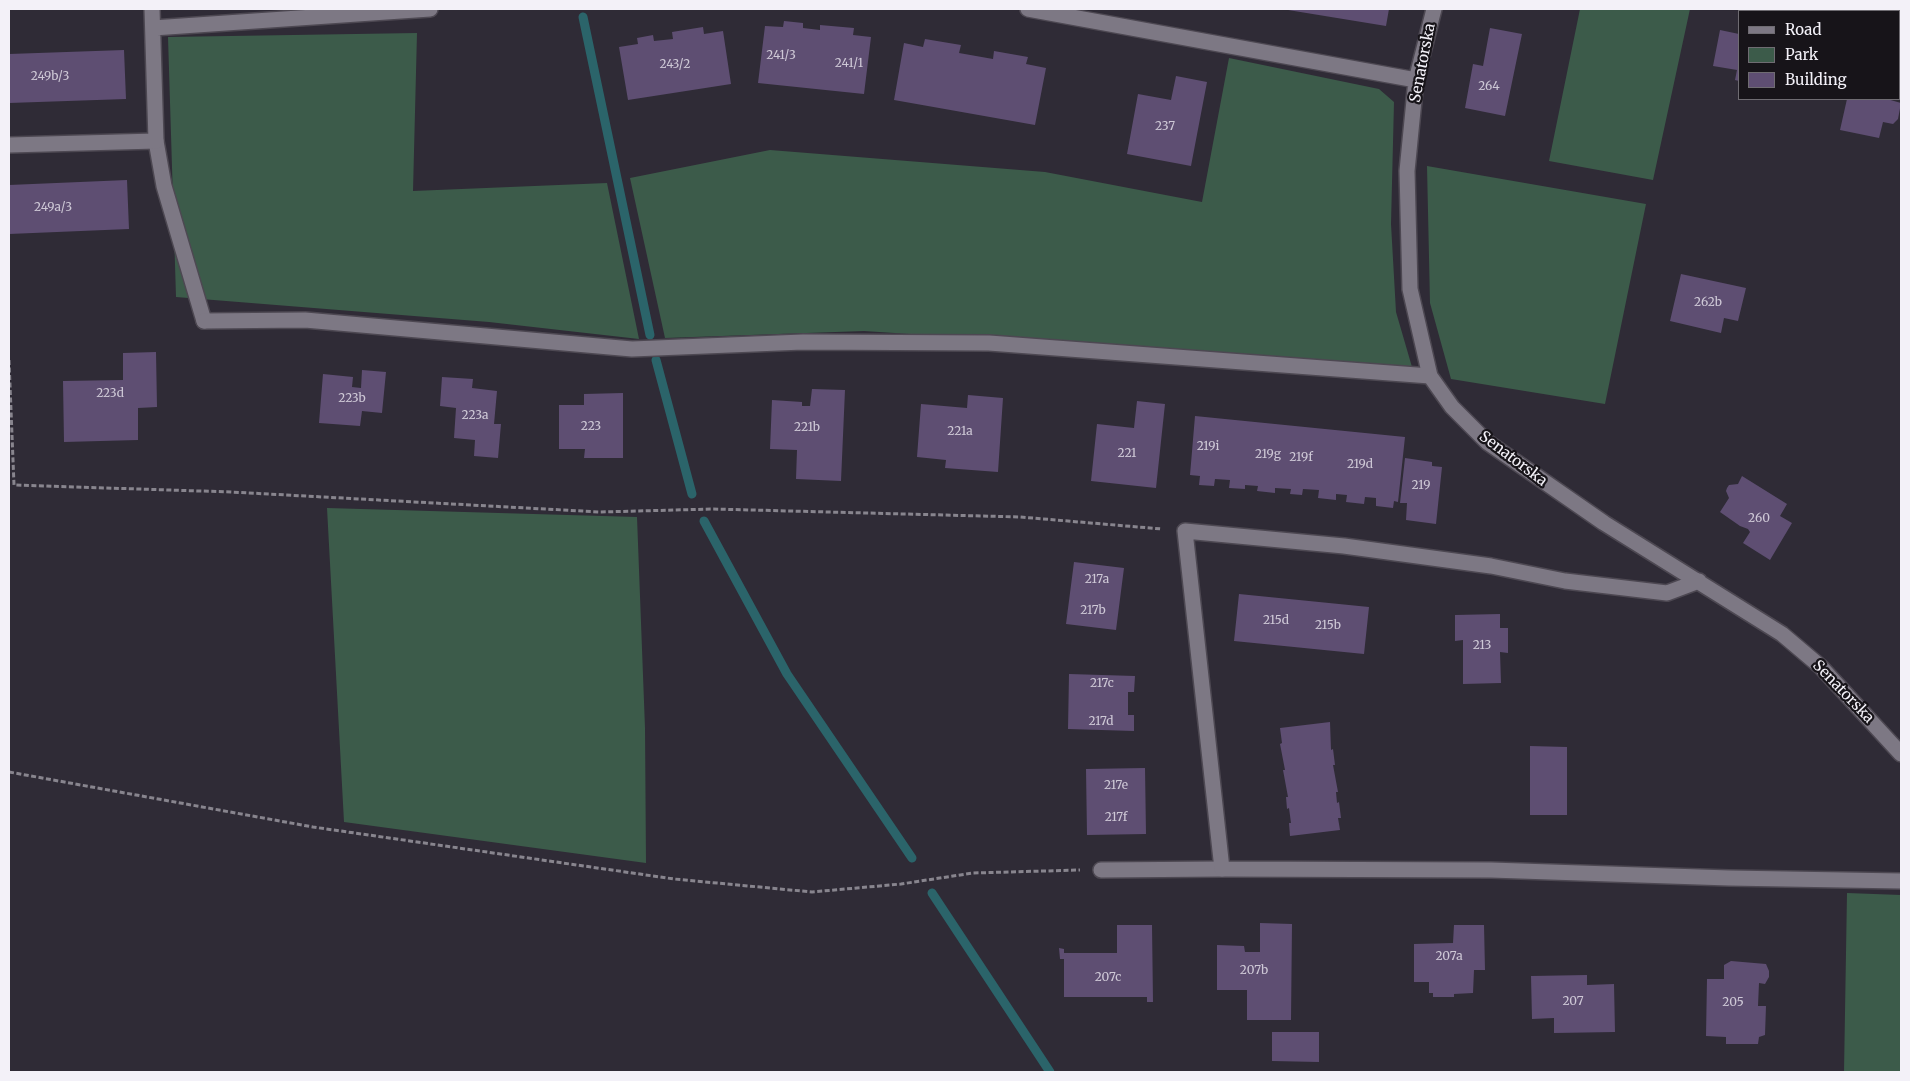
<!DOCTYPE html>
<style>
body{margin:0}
#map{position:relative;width:1910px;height:1081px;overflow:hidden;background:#2f2b36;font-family:Merriweather,serif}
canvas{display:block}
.frame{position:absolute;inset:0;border:10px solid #f3f1f8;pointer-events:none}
.legend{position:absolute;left:1738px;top:10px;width:162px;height:90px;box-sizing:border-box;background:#171419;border:1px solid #6f6c72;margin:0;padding:6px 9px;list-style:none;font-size:15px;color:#f3f1f8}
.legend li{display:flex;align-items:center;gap:10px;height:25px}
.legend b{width:25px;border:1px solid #6f6c72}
</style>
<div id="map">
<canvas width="1910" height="1081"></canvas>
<div class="frame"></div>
<ul class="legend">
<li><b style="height:6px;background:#7d7884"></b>Road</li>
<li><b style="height:14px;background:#3c5b4a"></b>Park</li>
<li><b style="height:14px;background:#5e4e72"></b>Building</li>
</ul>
</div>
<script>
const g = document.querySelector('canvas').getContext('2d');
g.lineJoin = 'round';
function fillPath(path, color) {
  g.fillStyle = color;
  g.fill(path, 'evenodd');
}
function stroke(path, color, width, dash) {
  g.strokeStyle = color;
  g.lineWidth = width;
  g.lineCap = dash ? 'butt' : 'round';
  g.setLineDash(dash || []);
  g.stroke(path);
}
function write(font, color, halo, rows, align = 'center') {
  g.font = font + ' Merriweather,serif';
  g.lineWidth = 4.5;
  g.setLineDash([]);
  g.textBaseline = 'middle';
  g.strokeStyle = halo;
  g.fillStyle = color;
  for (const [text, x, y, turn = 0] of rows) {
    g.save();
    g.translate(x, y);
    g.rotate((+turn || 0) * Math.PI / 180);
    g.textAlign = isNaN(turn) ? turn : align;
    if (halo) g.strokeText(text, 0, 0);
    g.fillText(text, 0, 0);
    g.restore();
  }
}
fillPath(new Path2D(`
 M1580,9H1690L1653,180L1549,161Z
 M417,33L413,191L607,183L639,339L489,322L176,297L168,37Z
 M1229,58L1379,89L1394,102L1391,224L1396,312L1412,367L864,331L665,338L630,178L770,150L1045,172L1202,202Z
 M1427,166L1646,204L1605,404L1451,379L1430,303Z
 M327,508L637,517L645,728L646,863L344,822Z
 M1847,893L1901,895V1072H1844Z`), '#3c5b4a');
stroke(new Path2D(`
 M583,17L650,335
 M656,360L692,494
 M704,521L787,674L912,858
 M932,893L1050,1072`), '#2b646a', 9);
fillPath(new Path2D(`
 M1282,9H1389L1386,26Z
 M784,21L803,23V28L820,30V25L854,28L853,35L871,37L864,94L758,83L765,26L783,27Z
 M703,27L704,34L723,31L731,84L628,100L619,47L638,44L637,38L653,35L654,41L673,39L672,32Z
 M1490,28L1522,34L1505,116L1465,108L1473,64L1483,66Z
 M1720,30L1739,34V81L1735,80L1737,70L1713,66Z
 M925,39L961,45L959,53L993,59L994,51L1028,57L1026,64L1046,68L1035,125L894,100L904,43L923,47Z
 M124,50L126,99L9,103V54Z
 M1176,76L1207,82L1191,166L1127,154L1138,94L1171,100Z
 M1847,99H1887L1901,103L1898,119L1893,124L1883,122L1879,138L1840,130Z
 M127,180L129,229L9,234V185Z
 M1681,274L1746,288L1738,321L1724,318L1721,333L1670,321Z
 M156,352L157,407L138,408V440L64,442L63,381L123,380V353Z
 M362,370L386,372L382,413L362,411L360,426L319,423L323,374L353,377L352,387L361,388Z
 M442,377L473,379L472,388L497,391L494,424H501L498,458L474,456L475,440L454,438L456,408L440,406Z
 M812,389L845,390L841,481L796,479L797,450L770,449L772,400L802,402V406H810Z
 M623,393V458H584L585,449H559V405H584V394Z
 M968,395L1003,398L998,472L945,468L946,460L917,457L921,404L967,408Z
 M1137,401L1165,404L1156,488L1091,481L1097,424L1134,428Z
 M1195,416L1405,437L1398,502L1394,501L1393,508L1376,506V498L1365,497L1364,504L1346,502L1347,495L1336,494V500L1318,498L1319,490L1303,489L1302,495L1290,494L1291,489L1275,488V493L1257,491L1258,486L1245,485V489L1229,488L1230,480L1215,479L1214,486L1199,485L1200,476L1190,475Z
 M1405,458L1432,462V466L1442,467L1436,524L1406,520L1407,503H1400Z
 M1742,476L1787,504L1780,516L1792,523L1770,560L1743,543L1750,532L1748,529L1740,526L1720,512L1729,498L1726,491L1727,488L1729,485L1738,484Z
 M1074,562L1124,568L1116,630L1066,624Z
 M1239,594L1369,607L1364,654L1234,641Z
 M1500,614V628H1508V653L1500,652L1501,683L1463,684V640L1455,641V615Z
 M1069,674L1135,676L1134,692H1128V715H1134V731L1068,729Z
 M1330,722L1331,750L1333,749L1335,765H1333L1338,792H1336L1337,803L1339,802L1341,818H1338L1340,830L1290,836L1289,823H1291L1289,808L1287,809L1286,797H1288L1283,770H1285L1280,744L1282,743L1280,728Z
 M1530,746L1567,747V815H1530Z
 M1145,768L1146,834L1087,835L1086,769Z
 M1260,923L1292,924L1291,1020H1247V990H1217V945L1244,946L1245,952H1260Z
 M1117,925H1152L1153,1002H1147V997H1064V959H1060L1059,948L1064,949V953H1117Z
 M1454,925H1484L1485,970H1474L1473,993L1454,994V997H1433V993H1429V982H1414V944L1453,943Z
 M1731,961L1766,964L1769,971V977L1765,984L1759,983L1758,1006H1766L1765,1035L1759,1037L1758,1044H1726V1037L1706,1036L1707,979H1724V965Z
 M1587,975V985L1614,984L1615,1032L1554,1033V1018L1532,1019L1531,976Z
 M1272,1032H1319V1062L1272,1061Z`), '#5e4e72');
const lane = new Path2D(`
 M156,141L164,186L204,321
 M1101,870L1222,869`);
const street = new Path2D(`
 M1028,9L1416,80
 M1434,9L1416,80L1407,171L1410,289L1430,376L1452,407L1487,442L1604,523L1782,634L1821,667L1901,754
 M1831,9L1845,11
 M1899,22H1901
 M153,28L430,9
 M9,145L156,141L152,9
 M204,321L305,320L632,349L803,342L989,343L1430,376
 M1699,581L1667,593L1565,581L1491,566L1344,546L1185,531L1222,869L1491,870L1729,878L1901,881`);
stroke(lane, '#4d4852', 18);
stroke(street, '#4d4852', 18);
stroke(new Path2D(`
 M9,360L14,485L231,492L600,512L713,509L1020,517L1162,529
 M9,772L313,827L674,879L812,892L901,884L973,873L1080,870`), '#88858e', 3, [5, 2.5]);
stroke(lane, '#7d7884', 15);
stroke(street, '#7d7884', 15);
write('12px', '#cec8d6', null, [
 ["241/3",781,56],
 ["241/1",849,64],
 ["243/2",675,65],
 ["249b/3",50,77],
 ["264",1489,87],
 ["237",1165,127],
 ["249a/3",53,208],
 ["262b",1708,303],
 ["223d",110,394],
 ["223b",352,399],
 ["223a",475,416],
 ["223",591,427],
 ["221b",807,428],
 ["221a",960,432],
 ["219i",1208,447],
 ["221",1127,454],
 ["219g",1268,455],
 ["219f",1301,458],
 ["219d",1360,465],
 ["219",1421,486],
 ["260",1759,519],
 ["217a",1097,580],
 ["217b",1093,611],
 ["215d",1276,621],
 ["215b",1328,626],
 ["213",1482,646],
 ["217c",1102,684],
 ["217d",1101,722],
 ["217e",1116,786],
 ["217f",1116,818],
 ["207a",1449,957],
 ["207b",1254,971],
 ["207c",1108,978],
 ["207",1573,1002],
 ["205",1733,1003]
]);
write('15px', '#f3f1f8', '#171419', [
 ["Senatorska",1423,63,-79],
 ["Senatorska",1513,459,37],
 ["Senatorska",1843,692,46]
]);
</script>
